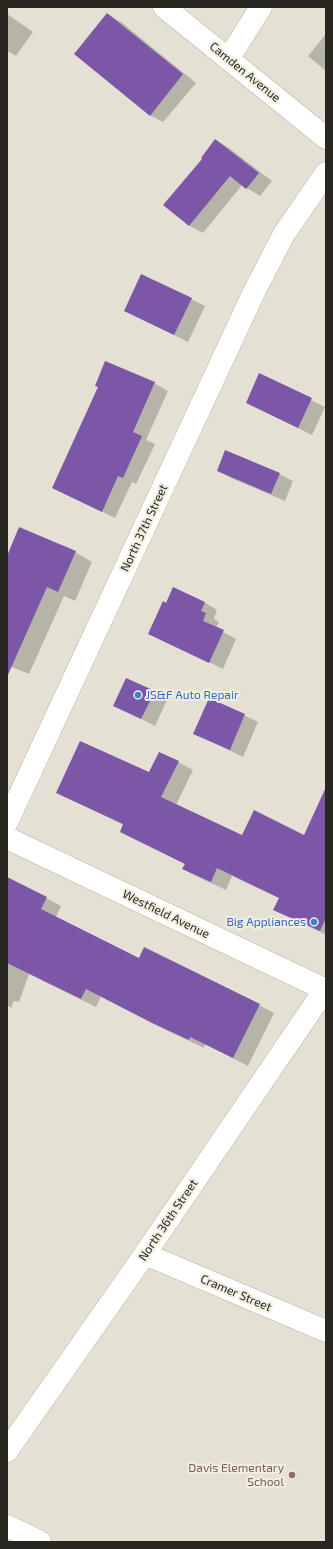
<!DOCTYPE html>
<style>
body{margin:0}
#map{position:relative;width:333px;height:1549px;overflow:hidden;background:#e4e1d4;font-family:"Exo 2",sans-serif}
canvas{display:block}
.frame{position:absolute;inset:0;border:8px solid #272621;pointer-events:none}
</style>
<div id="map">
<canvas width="333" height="1549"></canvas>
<div class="frame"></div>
</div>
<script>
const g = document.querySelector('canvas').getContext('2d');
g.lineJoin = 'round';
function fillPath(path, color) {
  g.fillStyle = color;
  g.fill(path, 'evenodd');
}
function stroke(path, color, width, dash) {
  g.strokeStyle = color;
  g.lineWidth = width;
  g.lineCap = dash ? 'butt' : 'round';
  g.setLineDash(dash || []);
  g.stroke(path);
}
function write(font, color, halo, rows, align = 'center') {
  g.font = font + ' "Exo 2",sans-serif';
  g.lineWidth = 4;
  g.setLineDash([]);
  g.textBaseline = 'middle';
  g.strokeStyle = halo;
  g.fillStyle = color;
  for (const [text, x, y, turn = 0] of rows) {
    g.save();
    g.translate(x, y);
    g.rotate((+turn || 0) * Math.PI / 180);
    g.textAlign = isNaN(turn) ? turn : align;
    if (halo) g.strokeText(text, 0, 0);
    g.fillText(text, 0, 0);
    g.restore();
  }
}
fillPath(new Path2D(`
 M7,14L33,32L16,56L7,51Z
 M107,14L121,22L196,83L163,122L150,115Z
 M326,34V71L308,56Z
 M216,140L229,148L272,181L260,196L242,185L203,233L190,226L165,205L204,159Z
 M191,299L205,306L188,342L125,310Z
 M260,375L325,407L312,435L247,403Z
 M154,383L168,391L146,440L155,444L136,484L132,482L115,518L53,488Z
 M218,471L279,474L293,481L285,501L231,478Z
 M75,552L92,562L75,601L64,596L29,674L7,665V581Z
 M204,602L217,610L214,619L219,622L216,628L236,639L223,669L149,633L167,604Z
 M154,692L167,700L155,726L114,705Z
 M210,699L258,722L243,757L195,734Z
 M178,762L193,770L176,805L242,837L305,836L326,790V935L274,909L279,898L232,876L226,890L198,877L184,869L186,864L121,832L124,825L58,793L149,773Z
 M7,877L61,906L56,917L139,959L259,1005L274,1013L248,1066L205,1044L204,1048L168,1031L101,996L96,1007L29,974L19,1002L14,1001L11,1008L7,1005Z`), '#0003');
fillPath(new Path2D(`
 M107,13L183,74L150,116L74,54Z
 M215,139L259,173L246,189L230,176L189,226L163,205L202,159L201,158Z
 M141,274L192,298L174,335L124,311Z
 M105,361L155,382L133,432L142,436L123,478L118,476L102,512L52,488L98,387L95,386Z
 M259,373L312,398L298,428L246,403Z
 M225,450L280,473L271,494L217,471Z
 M19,527L76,551L58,592L47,587L7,677V556Z
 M173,587L205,602L201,611L206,613L203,621L224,630L209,663L148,634L163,601L166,603Z
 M126,678L155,691L141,719L113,706Z
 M209,698L245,714L230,750L193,734Z
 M80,741L149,772L159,752L179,761L161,797L242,835L254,810L304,835L326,787V918L320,931L273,910L279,898L217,868L211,882L182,869L185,864L120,832L123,824L56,793Z
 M7,877L47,897L41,909L139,958L144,947L260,1004L233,1058L190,1037L189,1040L152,1023L86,989L81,999L7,963Z`), '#7c57a8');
const minor = new Path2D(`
 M164,7L326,138
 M229,58L261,7
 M7,822L254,292L284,234L326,173
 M7,838L326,990
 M145,1254L326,1331
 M7,1451L145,1254L326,988
 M7,1526L40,1542`);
stroke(minor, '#b6b3a6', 23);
stroke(minor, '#fff', 22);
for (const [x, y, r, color] of [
 [138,695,4,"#3f7fe0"],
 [314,922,4,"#3f7fe0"],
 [292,1475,4,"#8d6e63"]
]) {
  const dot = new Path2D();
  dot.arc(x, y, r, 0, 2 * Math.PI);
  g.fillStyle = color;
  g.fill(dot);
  stroke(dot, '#f1eee1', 1.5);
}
write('12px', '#272621', '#f1eee1', [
 ["Camden Avenue",245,72,39],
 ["North 37th Street",144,528,-65],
 ["Westfield Avenue",166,914,26],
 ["North 36th Street",168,1220,-56],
 ["Cramer Street",236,1293,23]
]);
write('12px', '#366cbe', '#f1eee1', [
 ["JS&F Auto Repair",146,695],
 ["Big Appliances",306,922,"right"]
], 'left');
write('12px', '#785e54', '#f1eee1', [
 ["Davis Elementary",284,1468],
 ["School",284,1482]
], 'right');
</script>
